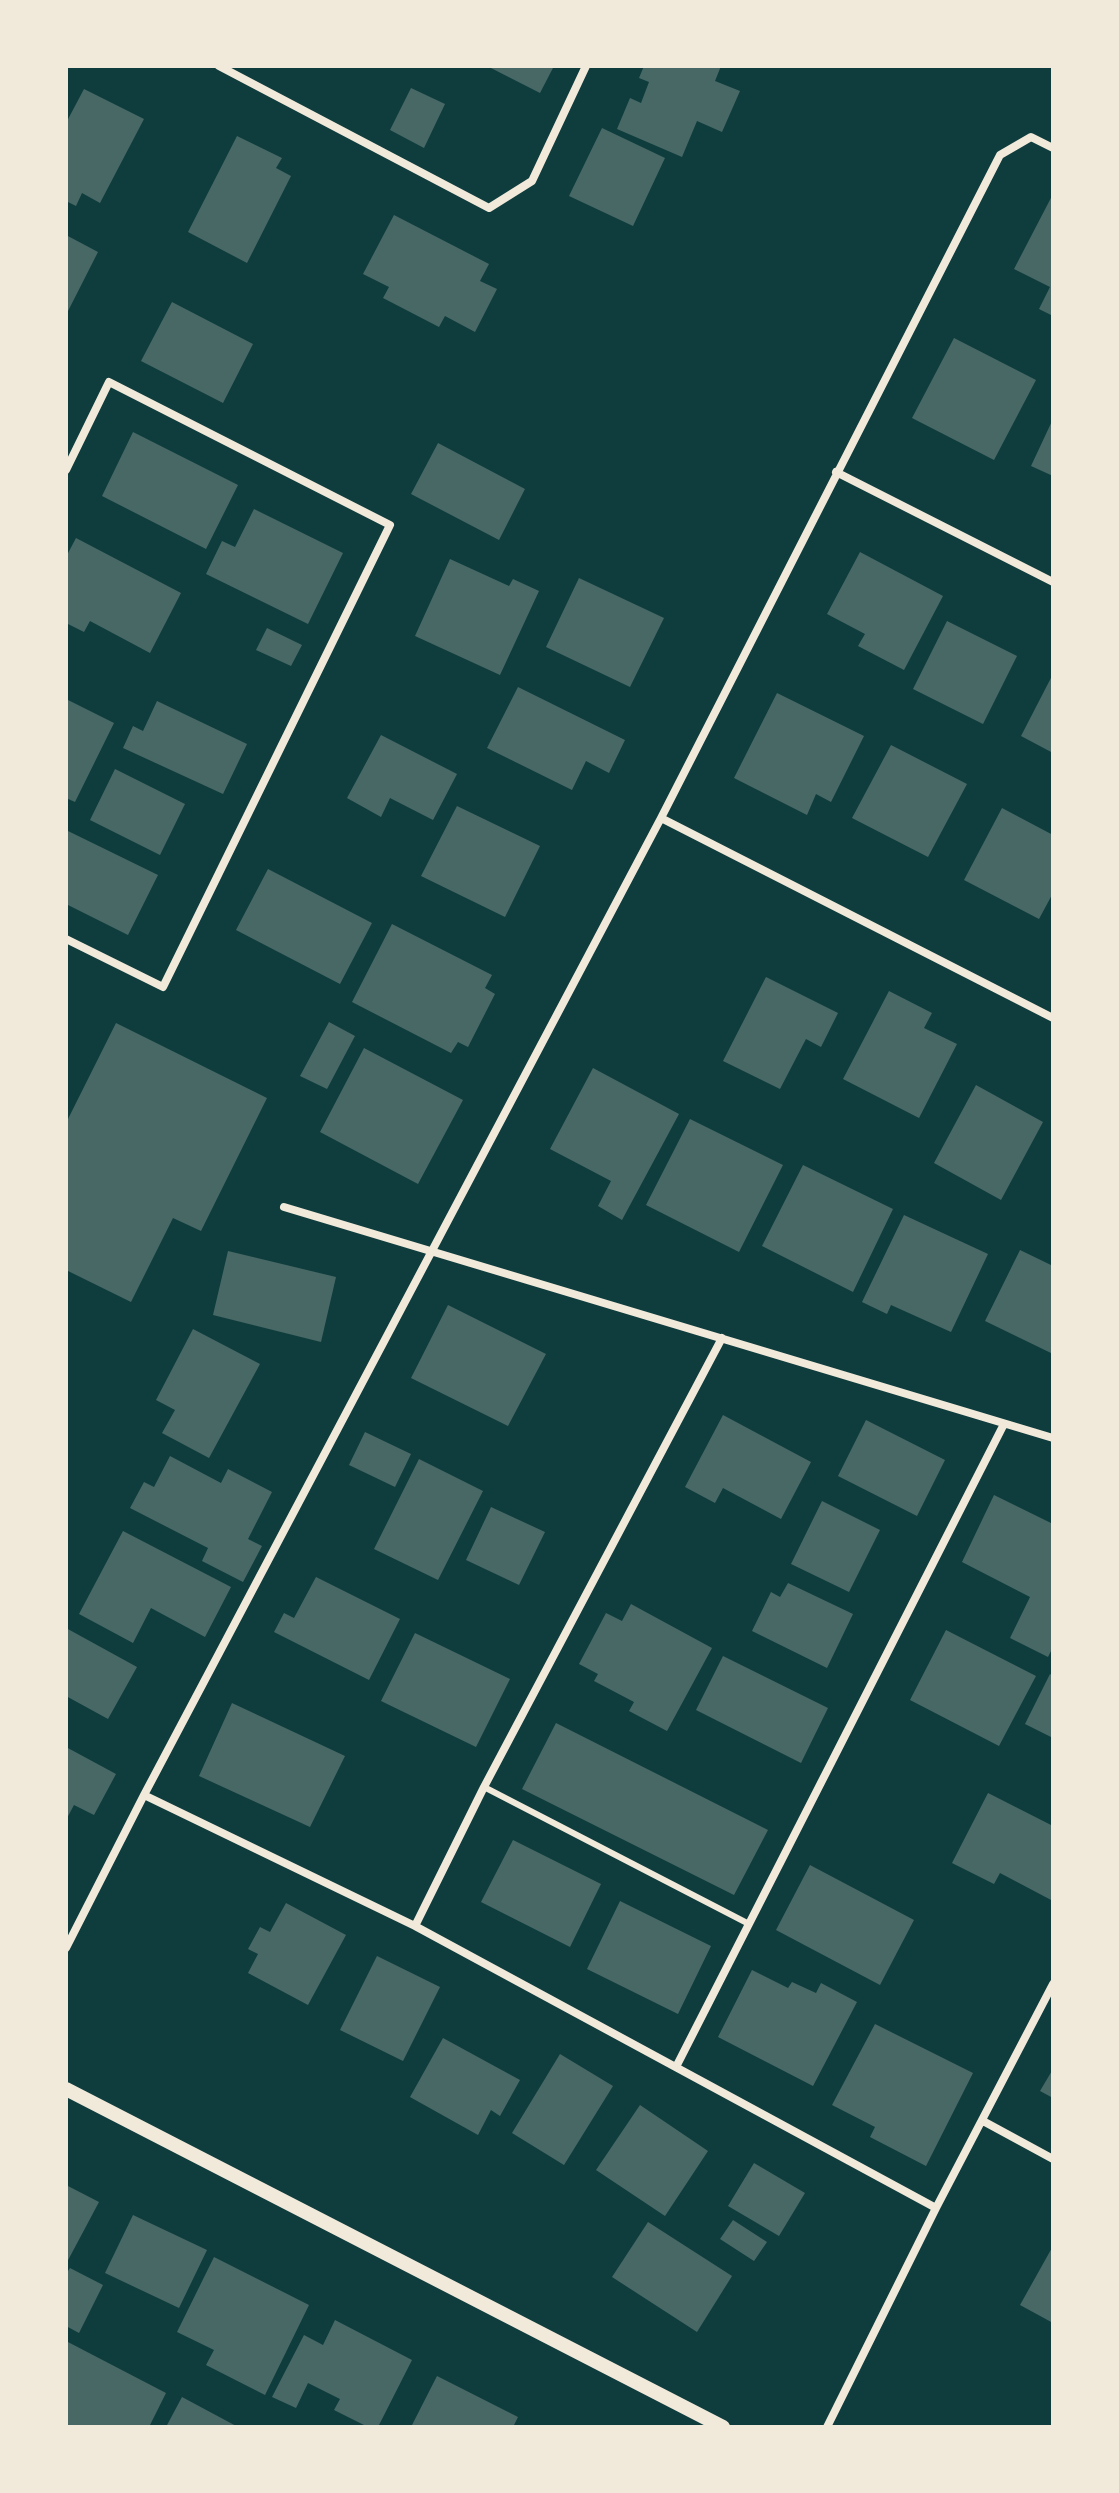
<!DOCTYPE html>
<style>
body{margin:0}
#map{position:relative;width:1119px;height:2493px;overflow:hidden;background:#0f3d3e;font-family:Montserrat,sans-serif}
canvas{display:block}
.frame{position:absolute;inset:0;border:68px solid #f1e9da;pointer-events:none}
</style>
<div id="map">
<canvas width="1119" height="2493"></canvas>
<div class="frame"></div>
</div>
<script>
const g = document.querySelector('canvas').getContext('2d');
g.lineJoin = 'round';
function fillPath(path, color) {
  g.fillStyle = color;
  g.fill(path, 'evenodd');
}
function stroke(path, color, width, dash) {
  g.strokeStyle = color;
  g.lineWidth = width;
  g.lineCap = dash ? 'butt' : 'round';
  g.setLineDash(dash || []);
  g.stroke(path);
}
fillPath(new Path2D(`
 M487,66H554L540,93Z
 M644,66H721L715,81L740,91L722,132L697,121L682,157L617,129L630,98L641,103L649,82L639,78Z
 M411,88L445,104L424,148L390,130Z
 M84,89L144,119L100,203L82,193L76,206L66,201V123Z
 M602,128L665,158L633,226L569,196Z
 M237,136L282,158L276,168L291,176L247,263L188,232Z
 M1053,194V316L1039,309L1050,287L1014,269Z
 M394,215L489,264L480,281L497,289L475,332L445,316L439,327L383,298L389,287L363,274Z
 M66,235L98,252L66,315Z
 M172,302L253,344L223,403L141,361Z
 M954,338L1036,380L994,460L912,418Z
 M1053,419V476L1031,466Z
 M133,432L238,485L206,549L102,496Z
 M438,443L525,489L499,540L411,494Z
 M254,509L343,553L308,624L206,574L222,541L235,547Z
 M76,538L181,593L150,653L90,621L84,632L66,623V557Z
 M860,552L943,596L904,670L858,646L865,634L827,614Z
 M450,559L509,586L513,579L539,591L500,675L415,636Z
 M579,578L664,618L630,687L546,647Z
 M947,621L1017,656L983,724L913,689Z
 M267,628L302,645L291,666L256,650Z
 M1053,674V753L1021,736Z
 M518,687L625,740L609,773L586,761L572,790L487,748Z
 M777,693L864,736L831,802L816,794L807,815L734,778Z
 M66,699L114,723L75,802L66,798Z
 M157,701L247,744L223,794L123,748L133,726L143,731Z
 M381,735L457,774L433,820L390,798L381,817L347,798Z
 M891,745L967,784L928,857L852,818Z
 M115,769L185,804L160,855L90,820Z
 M457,806L540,846L505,917L421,876Z
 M1002,808L1053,835V893L1039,919L964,880Z
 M68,831L158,875L128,935L66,904V836Z
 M268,869L372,923L340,984L236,930Z
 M392,924L492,975L485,988L495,994L468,1047L458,1042L451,1053L352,1002Z
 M766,977L838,1013L821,1047L806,1039L780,1089L723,1061Z
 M889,991L932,1013L924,1028L957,1044L919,1118L843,1079Z
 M329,1022L355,1036L327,1089L300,1076Z
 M116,1023L267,1098L201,1231L173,1218L131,1302L66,1270V1123Z
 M364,1048L463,1100L418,1184L320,1132Z
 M593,1068L679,1114L622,1220L598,1206L611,1181L550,1149Z
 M976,1085L1043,1122L1001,1200L934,1163Z
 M690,1119L783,1165L739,1252L646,1205Z
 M803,1165L893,1209L853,1292L762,1246Z
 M904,1215L988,1254L951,1332L891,1305L887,1314L862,1302Z
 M1020,1250L1053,1266V1354L985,1321Z
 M228,1251L336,1277L321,1342L213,1315Z
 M448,1305L546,1354L508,1426L411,1378Z
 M193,1329L260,1364L209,1458L162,1433L175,1410L156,1400Z
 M723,1415L811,1462L781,1519L723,1488L715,1503L685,1487Z
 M866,1420L945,1460L917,1516L838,1476Z
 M365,1432L411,1454L395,1487L349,1465Z
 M170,1456L221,1483L228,1469L272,1492L248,1539L262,1546L243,1582L202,1561L208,1548L130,1508L144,1482L154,1487Z
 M419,1459L483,1491L438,1580L374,1549Z
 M994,1495L1053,1524V1647L1048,1657L1010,1638L1030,1597L962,1562Z
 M822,1501L880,1530L849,1592L791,1564Z
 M491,1507L545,1532L519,1585L466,1560Z
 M123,1531L231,1587L205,1637L151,1608L133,1643L79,1614Z
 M316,1577L400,1619L369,1680L274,1632L284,1613L294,1618Z
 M788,1583L853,1614L827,1668L752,1631L771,1592L780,1597Z
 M631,1604L712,1648L667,1731L629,1711L634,1702L594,1681L598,1674L579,1664L606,1613L622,1621Z
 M66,1628L137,1667L108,1719L66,1696Z
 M946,1630L1036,1676L999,1746L910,1700Z
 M415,1633L510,1679L476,1747L381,1701Z
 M723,1656L828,1708L801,1763L696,1710Z
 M1050,1674L1053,1676V1738L1025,1724Z
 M232,1703L345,1756L310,1827L199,1776Z
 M556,1723L768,1830L734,1895L522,1789Z
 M66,1747L116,1774L94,1815L74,1805L66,1820Z
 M988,1793L1053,1826V1901L1000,1873L994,1884L952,1863Z
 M513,1840L601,1884L570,1947L481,1902Z
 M810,1865L914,1920L880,1985L776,1930Z
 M620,1901L711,1946L678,2014L587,1969Z
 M286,1903L346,1935L308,2005L248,1973L258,1954L248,1949L260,1927L270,1932Z
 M377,1956L440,1987L403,2061L340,2030Z
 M752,1970L788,1988L792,1982L816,1993L821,1983L857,2002L813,2086L718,2037Z
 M875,2024L973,2073L926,2166L870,2137L875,2127L832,2105Z
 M443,2038L520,2080L500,2116L491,2110L478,2135L410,2097Z
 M560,2054L613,2086L564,2165L512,2133Z
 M1053,2069V2098L1040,2091Z
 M640,2105L708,2151L665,2216L596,2170Z
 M754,2163L805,2193L779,2236L728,2206Z
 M66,2185L99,2202L66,2264Z
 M133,2215L207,2250L179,2308L105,2273Z
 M733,2220L767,2242L754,2261L720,2239Z
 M648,2222L732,2276L697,2332L612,2277Z
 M1053,2246V2323L1020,2305Z
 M214,2257L309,2305L265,2395L206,2365L214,2350L177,2332Z
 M70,2268L103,2285L79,2333L66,2326V2274Z
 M335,2320L412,2360L378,2427H368L334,2410L340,2399L308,2383L296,2408L272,2397L304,2335L323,2345Z
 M66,2341L166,2393L149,2427H66Z
 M437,2376L518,2417L513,2427H411Z
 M182,2397L238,2427H166Z`), '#486865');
stroke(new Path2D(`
 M484,1787L749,1924`), '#f1e9da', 6);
stroke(new Path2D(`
 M219,66L489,208L532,181L586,66
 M66,470L109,382L390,525L163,987L66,939
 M836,472L1053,582
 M661,818L1053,1018
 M284,1207L1053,1438
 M722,1338L484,1787L415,1926L936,2208L1053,1984
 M144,1795L415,1926
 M66,1948L144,1795L661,818L1000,155L1031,137L1053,148
 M676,2067L1004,1424
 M983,2121L1053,2159
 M827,2427L936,2208`), '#f1e9da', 8);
stroke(new Path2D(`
 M66,2089L723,2427`), '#f1e9da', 14);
</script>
